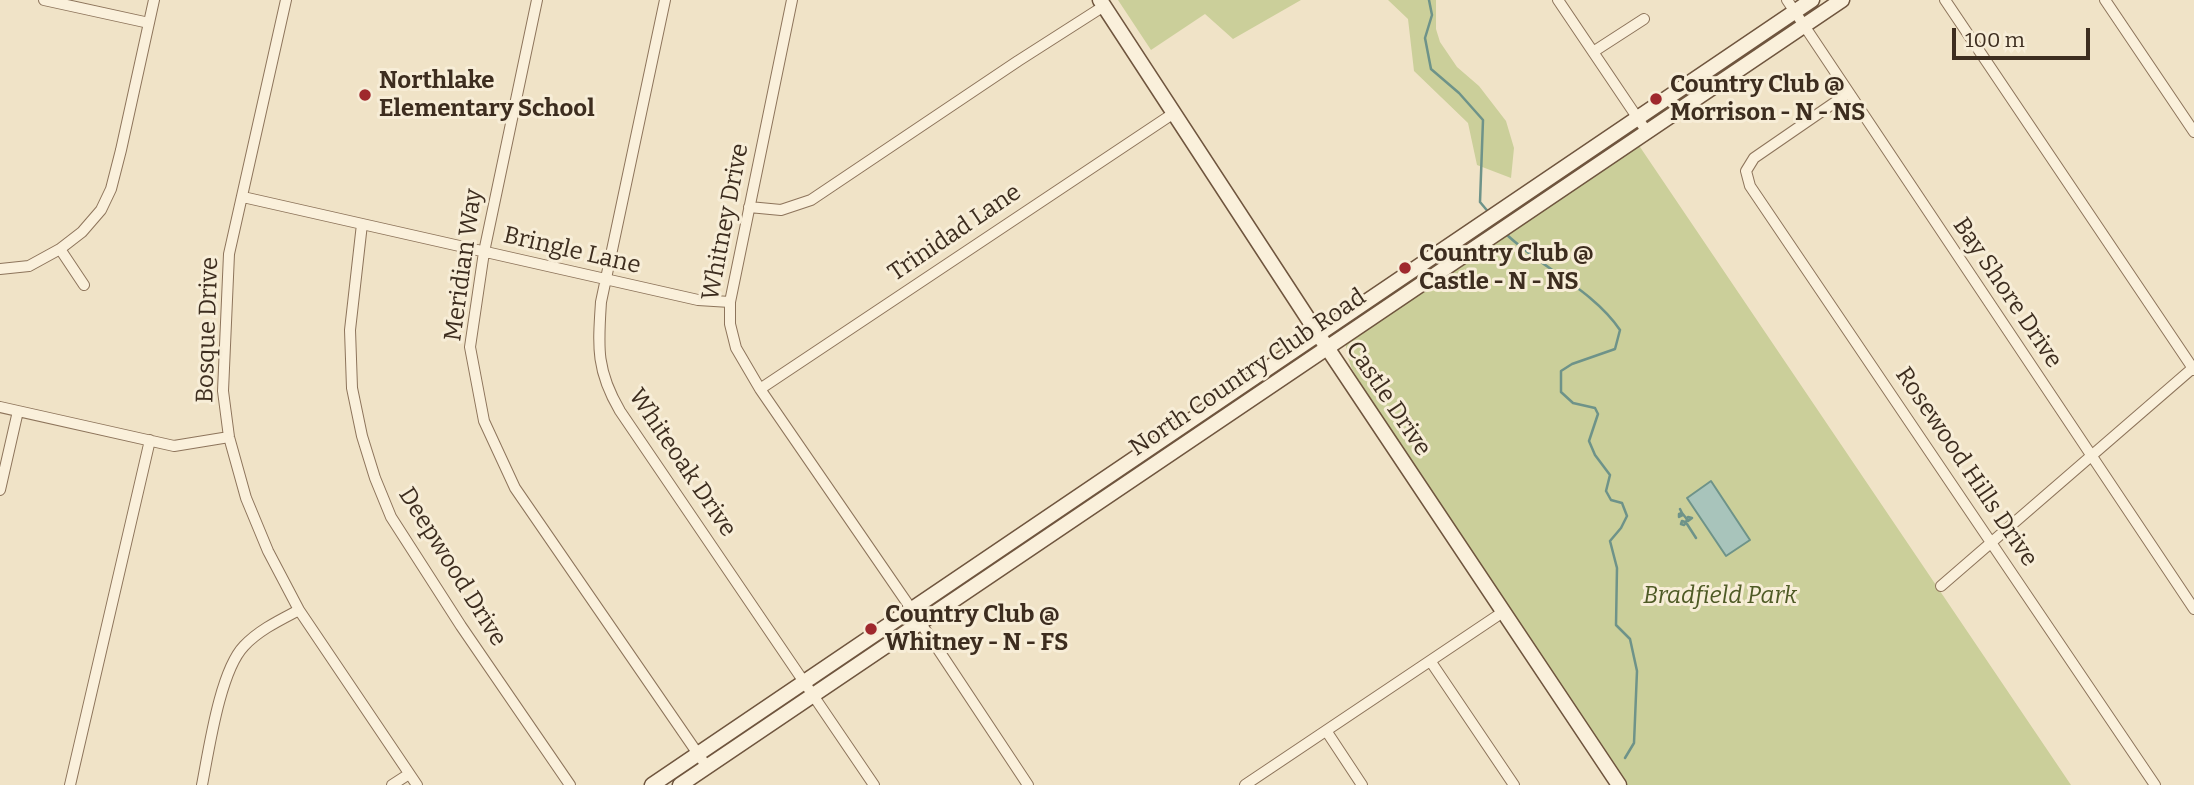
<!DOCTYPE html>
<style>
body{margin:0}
#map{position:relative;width:2194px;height:785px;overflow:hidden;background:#f0e3c7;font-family:Bitter,serif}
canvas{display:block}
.scale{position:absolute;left:1952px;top:28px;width:138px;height:32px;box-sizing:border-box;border:4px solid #3d2d1f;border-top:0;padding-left:9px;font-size:21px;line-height:24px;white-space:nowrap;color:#3d2d1f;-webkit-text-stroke:5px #f7edd7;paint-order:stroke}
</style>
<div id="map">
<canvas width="2194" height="785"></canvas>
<div class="scale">100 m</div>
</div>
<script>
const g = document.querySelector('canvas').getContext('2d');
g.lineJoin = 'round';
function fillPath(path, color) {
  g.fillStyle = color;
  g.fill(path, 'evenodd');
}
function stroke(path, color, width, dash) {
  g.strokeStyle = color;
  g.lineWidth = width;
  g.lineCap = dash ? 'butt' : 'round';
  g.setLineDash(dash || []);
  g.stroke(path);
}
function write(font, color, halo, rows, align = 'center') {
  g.font = font + ' Bitter,serif';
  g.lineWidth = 6;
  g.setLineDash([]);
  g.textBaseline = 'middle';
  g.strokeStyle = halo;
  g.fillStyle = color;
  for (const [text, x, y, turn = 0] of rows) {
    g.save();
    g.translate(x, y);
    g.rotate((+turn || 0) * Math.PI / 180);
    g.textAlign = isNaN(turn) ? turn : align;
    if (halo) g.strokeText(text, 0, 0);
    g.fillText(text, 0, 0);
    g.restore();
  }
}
fillPath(new Path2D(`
 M1118,0H1301L1233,39L1205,14L1151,50Z
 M1388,0H1436V29L1440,42L1457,67L1479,86L1506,121L1514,148L1511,178L1477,165L1468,123L1414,71L1408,19Z
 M1638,144L2071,785H1624L1396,441L1352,369L1346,352V342Z`), '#cbcf9a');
const water = new Path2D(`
 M1711,481L1750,540L1726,556L1687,498Z`);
fillPath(water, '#a8c4bb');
stroke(water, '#6e9389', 2);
stroke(new Path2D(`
 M1429,0L1432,15L1425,38L1431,69L1459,93L1483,120L1480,202L1490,214
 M1505,233C1541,268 1592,289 1620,330L1615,349L1572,364L1561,371V392L1573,403L1595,408L1598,414L1589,441L1595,455L1610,475L1606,491L1611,500L1622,503L1627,516L1621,528L1610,541L1617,568L1616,625L1630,639L1637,671L1634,743L1625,758
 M1680,509L1683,515L1679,517V514L1682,513
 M1682,513L1686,518C1687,519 1687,520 1688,521L1692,518L1688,517C1686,520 1687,523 1684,525L1681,524L1682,521L1685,522
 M1687,524L1696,538`), '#6e9389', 2.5);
const minor = new Path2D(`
 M44,0L149,23
 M286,0L229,254L223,391L229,437L246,498L268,551L299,610L417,785
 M537,0L484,252L470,347L484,421L515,488L707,767
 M665,0L601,302C598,347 596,370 620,411L874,785
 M792,0L730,302V324L736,348L760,389L912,610L1028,785
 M1558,0L1647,132
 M1787,0L2194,609
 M1945,0L2194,370
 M2105,0L2194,132
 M1593,52L1644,19
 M1847,94L1754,158L1746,171L1750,186L2155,785
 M243,197L698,300L730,302
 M749,207L781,210L811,200L1018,61L1104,6
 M362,224L350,330L352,388L362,436L375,478L391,517L461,626L570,785
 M60,249L84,285
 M0,269L29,266L60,249L82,232L101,210L111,189L121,150L154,0
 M760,389L1174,113
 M0,407L174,446L229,437
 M0,490L18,411
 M1941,586L2194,367
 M1431,662L1514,785
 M1327,732L1362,785
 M70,785L150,440
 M202,785C209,749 220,671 244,646C259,630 280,620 299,610
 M392,785L409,774
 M1245,785L1503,612`);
const secondary = new Path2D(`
 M1100,0L1318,334L1619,785
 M652,785L1812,0
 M680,785L1842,0`);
stroke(minor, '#8d745b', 12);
stroke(secondary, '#6f553e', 17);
stroke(minor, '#faf0db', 10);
stroke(secondary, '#faf0db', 14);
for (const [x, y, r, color] of [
 [365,95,7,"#9f282d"],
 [1656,99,7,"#9f282d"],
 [1405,268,7,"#9f282d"],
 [871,629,7,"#9f282d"]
]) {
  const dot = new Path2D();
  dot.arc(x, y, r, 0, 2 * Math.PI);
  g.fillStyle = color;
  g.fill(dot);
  stroke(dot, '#f7edd7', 2.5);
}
write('bold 24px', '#3d2d1f', '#f7edd7', [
 ["Northlake",379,81],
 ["Elementary School",379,109],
 ["Country Club @",1670,85],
 ["Morrison - N - NS",1670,113],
 ["Country Club @",1419,254],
 ["Castle - N - NS",1419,282],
 ["Country Club @",885,615],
 ["Whitney - N - FS",885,643]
], 'left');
write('24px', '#3d2d1f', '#f7edd7', [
 ["Whitney Drive",726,222,-79],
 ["Trinidad Lane",955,233,-34],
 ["Bringle Lane",572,251,13],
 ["Meridian Way",464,265,-82],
 ["Bay Shore Drive",2007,293,56],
 ["Bosque Drive",208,330,-88],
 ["North Country Club Road",1248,373,-34],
 ["Castle Drive",1388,399,56],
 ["Whiteoak Drive",682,463,56],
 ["Rosewood Hills Drive",1966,467,56],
 ["Deepwood Drive",452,567,58]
]);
write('italic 24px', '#4e5a25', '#f7edd7', [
 ["Bradfield Park",1720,596]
]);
</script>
